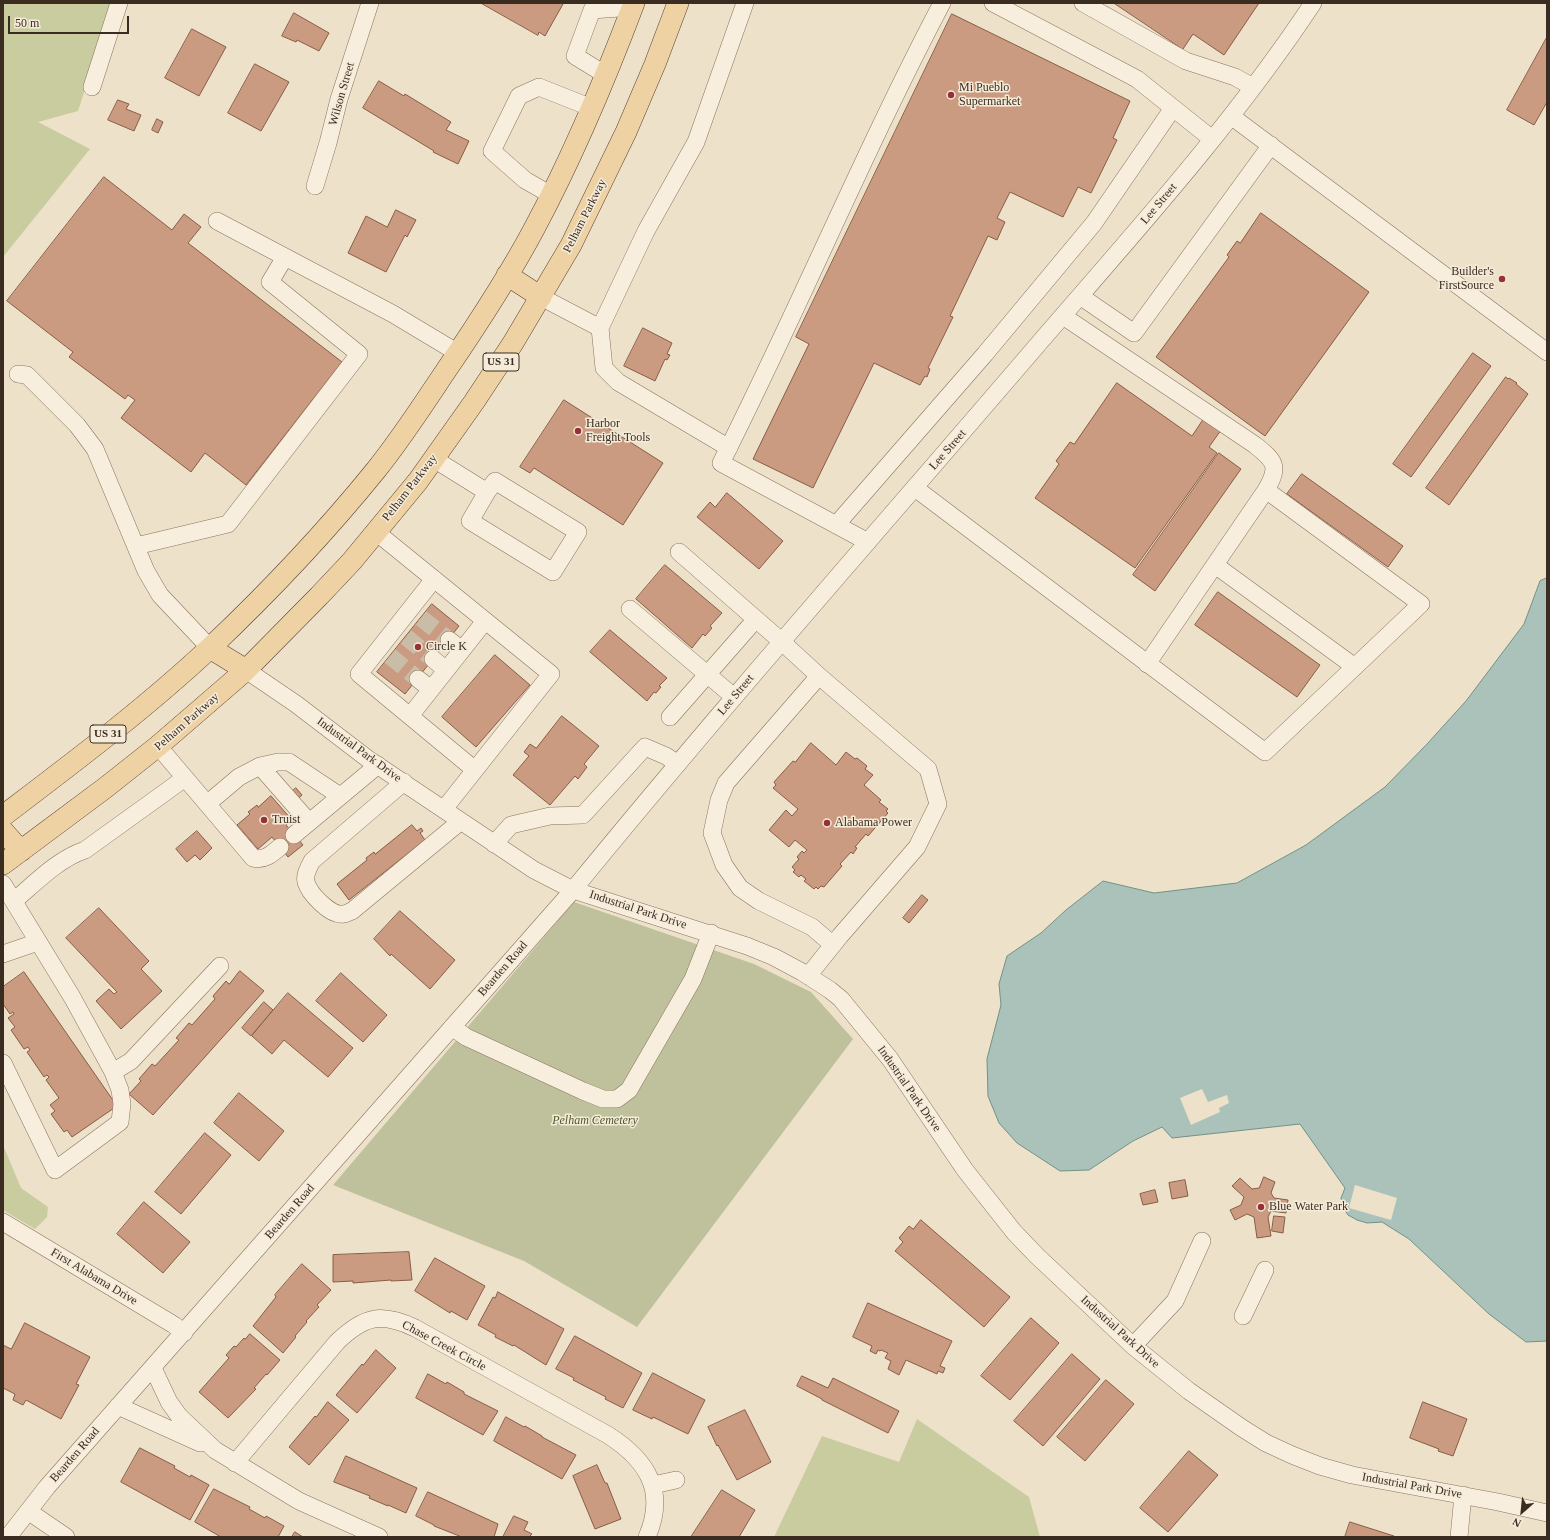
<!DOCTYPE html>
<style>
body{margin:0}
#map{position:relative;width:1550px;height:1540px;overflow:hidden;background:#ede1ca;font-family:"Times New Roman",serif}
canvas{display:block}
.frame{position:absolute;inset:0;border:4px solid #3b2c21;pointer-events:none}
.north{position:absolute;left:1502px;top:1492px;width:40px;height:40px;-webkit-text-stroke:3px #f5ebd9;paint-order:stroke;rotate:207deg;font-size:11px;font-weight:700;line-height:16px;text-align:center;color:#3b2c21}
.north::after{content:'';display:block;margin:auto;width:14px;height:18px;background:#3b2c21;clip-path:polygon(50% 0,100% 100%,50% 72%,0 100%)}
.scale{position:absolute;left:8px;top:16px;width:121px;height:18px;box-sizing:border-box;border:2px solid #3b2c21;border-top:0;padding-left:5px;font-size:12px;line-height:14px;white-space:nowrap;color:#3b2c21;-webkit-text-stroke:3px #f5ebd9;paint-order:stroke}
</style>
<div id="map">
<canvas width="1550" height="1540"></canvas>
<div class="frame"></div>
<div class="north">N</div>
<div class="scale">50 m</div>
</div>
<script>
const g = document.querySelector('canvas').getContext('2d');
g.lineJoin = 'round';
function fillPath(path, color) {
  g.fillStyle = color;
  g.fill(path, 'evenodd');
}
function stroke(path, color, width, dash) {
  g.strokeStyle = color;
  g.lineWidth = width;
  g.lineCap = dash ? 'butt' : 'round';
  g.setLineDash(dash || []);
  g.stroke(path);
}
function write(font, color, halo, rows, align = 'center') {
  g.font = font + ' "Times New Roman",serif';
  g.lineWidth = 3;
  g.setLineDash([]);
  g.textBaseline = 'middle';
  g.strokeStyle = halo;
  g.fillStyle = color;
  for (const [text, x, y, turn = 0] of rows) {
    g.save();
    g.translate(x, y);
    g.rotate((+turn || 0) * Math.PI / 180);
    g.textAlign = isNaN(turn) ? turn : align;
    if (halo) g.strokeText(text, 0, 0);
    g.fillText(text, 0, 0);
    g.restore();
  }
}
fillPath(new Path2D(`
 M3,3H113L78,111L38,122L90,149L3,257Z
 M3,1145L21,1188L48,1207L47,1217L35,1229L3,1210Z
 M917,1419L1029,1497L1040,1537H774L822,1436L899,1462Z`), '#c9cc9e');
fillPath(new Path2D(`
 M574,902L754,964L811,992L853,1039L637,1327L524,1261L333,1185Z`), '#bfc19c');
const water = new Path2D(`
 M1547,578V1341L1526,1342L1489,1314L1409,1239L1382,1222L1367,1223L1357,1220L1348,1215L1343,1207L1341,1198L1345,1188L1300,1124L1172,1138L1162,1127L1133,1141L1089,1170L1060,1171L1017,1143L999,1123L988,1096L987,1059L1001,1005L999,984L1007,956L1041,933L1066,910L1103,881L1154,893L1237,883L1306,845L1385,787L1427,744L1466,701L1524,624L1540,581Z`);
fillPath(water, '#aac2ba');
stroke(water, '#719187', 1);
fillPath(new Path2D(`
 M1202,1089L1208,1102L1227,1095L1229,1103L1219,1108L1220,1112L1191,1125L1180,1098Z
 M1355,1185L1397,1198L1391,1220L1349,1208Z`), '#ede1ca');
const building = new Path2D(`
 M481,3H561L563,4L545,36L539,32L538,35Z
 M1114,3H1259L1224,55L1193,34L1183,49Z
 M294,13L329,33L319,51L297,40L296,42L282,36Z
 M952,14L1130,101L1113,138L1117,140L1091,193L1078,187L1063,217L1010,192L997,218L1005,222L997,240L988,236L950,316L953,317L928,368L930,369L927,377L925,376L920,385L874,363L813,488L753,459L809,344L796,337Z
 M192,29L226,47L199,96L165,78Z
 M1547,37V102L1534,125L1507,110Z
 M255,64L289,82L261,131L228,113Z
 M379,81L404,96L405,94L451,122L446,130L469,141L458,164L433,152L434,151L363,108Z
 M118,100L129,104L126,109L141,115L134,131L108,120Z
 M157,119L163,122L158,133L152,130Z
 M104,177L172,230L184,214L201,227L188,243L342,362L246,485L205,453L191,472L121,418L135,400L128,395L125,399L69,357L73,352L7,301Z
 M396,210L416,220L407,237L405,235L386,272L348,253L366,216L387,227Z
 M1261,213L1369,292L1265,436L1156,357L1229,257L1227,255L1237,241L1240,243Z
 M643,328L672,343L667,354L670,355L667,360L665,359L655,381L624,366Z
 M1473,353L1491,366L1411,477L1393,464Z
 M1506,377L1508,379L1509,378L1517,383L1516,384L1528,394L1449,505L1426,488Z
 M1117,383L1192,436L1204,418L1221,430L1209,447L1217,453L1135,568L1035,498L1059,464L1056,461L1070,442L1074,444Z
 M564,400L663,463L623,525L534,468L530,473L520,467Z
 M1219,453L1241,469L1155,591L1133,575Z
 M1302,474L1403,546L1388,567L1287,494Z
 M727,493L783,541L759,569L697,517L710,502L715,507Z
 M665,565L722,613L710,626L712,628L705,636L703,634L692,648L636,599Z
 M1218,592L1320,665L1297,697L1195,625Z
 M432,604L459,626L405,694L377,672Z
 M610,630L667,678L659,686L661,687L656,693L654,692L647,701L590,652Z
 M495,655L530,685L476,747L442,717Z
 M562,716L599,746L584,764L587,767L578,779L575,776L550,805L513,775L529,756L524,752L530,744L536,748Z
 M811,743L836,765L846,752L855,759L857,758L867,766L865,769L873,775L864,785L881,800L879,802L888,809L886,811L888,813L868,836L866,834L855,847L857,848L853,854L851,852L840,864L842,866L824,887L821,886L818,889L816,887L814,889L804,881L806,879L801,875L799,877L793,872L795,870L792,867L799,859L797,857L802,851L804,853L807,850L795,840L789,847L769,830L786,810L792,816L798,809L773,788L776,785L774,782L793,761L795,762Z
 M296,788L302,795L294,802L288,795Z
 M271,796L292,820L286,825L303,845L288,857L272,837L258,849L237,825L250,814L248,812L257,805L258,807Z
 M412,825L417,831L421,828L423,831L420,833L425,840L349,900L337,884L367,860L366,858L374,852L375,854Z
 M197,831L212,848L200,860L195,855L187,862L176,849Z
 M922,895L928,900L909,923L903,918Z
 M99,908L149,961L141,969L162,991L121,1029L96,1001L109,989L114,994L117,992L66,938Z
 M400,911L455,960L430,989L391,954L390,956L374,939Z
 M240,971L264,991L153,1115L129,1094L141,1081L139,1079L152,1064L155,1066L179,1040L176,1038L189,1023L192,1025L215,999L213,996L226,981L229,984Z
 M24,972L117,1106L72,1137L67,1130L64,1132L51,1114L55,1111L50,1105L59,1098L46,1080L49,1077L47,1075L44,1077L27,1052L30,1050L28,1047L24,1049L11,1030L15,1027L8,1018L14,1014L13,1012L10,1014L3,1004V987Z
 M341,973L387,1015L363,1042L316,1001Z
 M288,993L353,1048L328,1077L284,1040L272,1054L252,1036Z
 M264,1002L273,1010L251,1036L242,1028Z
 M239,1093L284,1131L259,1161L214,1123Z
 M205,1133L231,1155L181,1214L155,1192Z
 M1264,1177L1275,1182L1271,1193L1274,1198L1288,1200L1286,1213L1271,1211L1268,1217L1271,1236L1257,1238L1254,1217L1247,1214L1235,1220L1230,1210L1241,1205L1244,1197L1232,1186L1240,1178L1252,1189L1259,1188Z
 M1185,1180L1188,1196L1172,1199L1169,1183Z
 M1155,1190L1158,1202L1143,1205L1140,1194Z
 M144,1202L190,1242L163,1273L117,1234Z
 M1274,1216L1285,1217L1283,1233L1272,1231Z
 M921,1220L1010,1297L984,1327L895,1251L903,1242L899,1238L909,1226L913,1229Z
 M409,1252L412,1280L391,1281V1280L353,1283V1281L333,1282V1255Z
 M435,1258L485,1286L467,1320L451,1311L450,1313L415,1291Z
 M302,1264L331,1290L317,1305L319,1307L306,1321L307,1322L295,1336L296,1337L283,1353L253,1326L276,1297L275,1295Z
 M498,1292L564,1329L546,1365L514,1345L513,1346L495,1337L496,1335L478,1325L493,1297L495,1298Z
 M868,1303L952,1341L940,1366L945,1368L943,1373L938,1371L937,1374L906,1360L899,1375L888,1369L891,1361L885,1358L888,1353L881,1350L880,1351L878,1350L876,1354L870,1351L872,1346L853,1337Z
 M1031,1318L1059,1343L1010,1400L981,1376Z
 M25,1323L90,1357L76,1384L79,1385L61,1419L26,1400L23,1405L13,1400L15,1394L3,1388V1345L11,1349Z
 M250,1334L280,1360L267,1375L266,1374L254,1388L256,1389L228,1418L199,1392L229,1358L226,1355L234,1346L236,1347L244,1338L245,1339Z
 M575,1336L642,1373L623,1408L605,1399L606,1397L573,1380L574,1378L556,1369Z
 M376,1350L396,1368L357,1413L336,1395L362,1364L363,1365Z
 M1072,1354L1100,1379L1043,1446L1014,1421Z
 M653,1373L705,1400L688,1434L653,1417L652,1419L633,1410Z
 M428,1374L446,1384L447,1382L464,1392V1394L498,1411L483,1435L416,1398Z
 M802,1376L828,1388L833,1378L899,1411L888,1433L822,1400V1399L797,1386Z
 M1106,1380L1134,1404L1085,1461L1057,1437Z
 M328,1402L349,1420L309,1465L289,1447L315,1416L316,1417Z
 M1423,1402L1467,1419L1453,1456L1438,1451L1439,1449L1410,1438Z
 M745,1410L771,1462L737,1480L718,1445L717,1446L708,1427Z
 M506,1417L524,1427L525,1426L542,1436V1437L576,1455L562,1479L494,1441Z
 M140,1448L175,1466L174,1468L190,1477L191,1475L209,1485L190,1520L121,1482Z
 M1189,1451L1218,1475L1168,1532L1140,1508Z
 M346,1456L417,1488L406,1513L388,1505V1506L369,1498L370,1496L334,1482Z
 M597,1465L605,1483H607L621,1519L595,1529L573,1476Z
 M214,1489L250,1507L249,1509L265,1518L266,1516L284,1526L278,1537H221L195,1522Z
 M722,1490L755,1510L739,1537H691Z
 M428,1492L498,1524L494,1537H462L434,1526V1525L416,1516Z
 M514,1516L528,1522L524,1530L532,1534L530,1536L532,1537H503Z
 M1350,1522L1394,1536L1393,1537H1345Z
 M295,1532L303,1537H292Z`);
fillPath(building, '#ca9b81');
stroke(building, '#885c45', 1);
stroke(new Path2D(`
 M421,618L449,640
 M406,637L433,659
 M390,656L418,679`), '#c9bda8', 17, [17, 8]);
const minor = new Path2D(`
 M993,3L1137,79L1212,139
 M1083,3L1186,61L1235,77L1253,87
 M606,75L575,56L592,10L633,7
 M92,87L119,3
 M1231,116L1547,352
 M315,186L328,143L339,99L370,3
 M551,195L525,180L492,151L519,96L539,87L592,108
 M217,221L393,314L458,353
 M1080,296L1134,333L1271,145
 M541,297L600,328L646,231L696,142L745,3
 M1063,316L1255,445C1275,461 1280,466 1266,490L1147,664
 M600,328L604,368L618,382L729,448
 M18,374L27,375L77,425L95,449L146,571L160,595L210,648
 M434,459L487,492L470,521L553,572L578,532L495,481L487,492
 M915,488L1265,752L1421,604L1266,490
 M836,525L985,354L1094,223L1173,108
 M376,532L551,674L444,809
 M868,542L721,463C798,311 863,153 942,3
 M136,546L228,524L359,354L270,282L285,257
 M679,552L781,641L819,676L928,769L938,804L917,847L840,936L808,976
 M1215,565L1355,667
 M434,579L359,674L475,770
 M630,609L734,697
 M449,640L462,650
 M433,659L446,670
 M246,670L296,704L368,759L534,870L573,890L747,946L774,957L802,972L830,990L841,999L890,1059L965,1170L1014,1232L1037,1256L1133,1346L1189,1391L1242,1428L1266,1443L1292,1455L1320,1466L1352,1475L1498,1502L1547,1513
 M819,676L726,783L719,800L712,833L724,865L740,888L759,901L812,927L833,945
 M418,679L431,689
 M410,716L485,621
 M670,717L756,619
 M158,746L253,858C264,861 272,854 280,847
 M260,766L309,822
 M404,782L312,861C309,867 304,875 306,882C309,893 330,916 343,914C346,914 349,912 352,911L461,821
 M207,804L239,777L260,766L278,762H289L340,796
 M294,835L378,765
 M494,844L511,825L550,816L583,815L645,747L666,756L678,764
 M3,884L72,997L113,1072L120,1090L122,1104L120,1122L55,1170L3,1063
 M14,901C35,883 58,859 85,850L185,778
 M3,954L38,942
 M452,1027L466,1037L583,1091L603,1099H617L629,1090L693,979L711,933
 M113,1072L131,1061L220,966
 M3,1222L174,1325L184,1333
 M1243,1316L1265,1270
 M1133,1346L1175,1301L1202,1241
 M153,1368L169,1402L179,1416L215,1450L299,1501L379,1537
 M118,1406L200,1443
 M235,1463L337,1342C364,1316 381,1312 415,1328L608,1435C647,1460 667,1491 647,1537
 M653,1485L676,1480
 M28,1511L66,1537
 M8,1537L47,1487L573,890C725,704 884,524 1040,342C1135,232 1233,124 1313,3
 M1459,1537L1463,1495`);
const major = new Path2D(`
 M507,275L541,297
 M210,648L246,670
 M3,816C74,762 146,708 211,647C269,592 325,533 376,470C401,439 423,405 445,372C477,325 508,278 534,229C573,156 605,80 634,3
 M3,831L21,851
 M3,864L105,788L158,746L246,670L319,596L352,561L418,481L474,402L513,343L571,245L626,132L655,64L678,3`);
stroke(minor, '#8a735f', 18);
stroke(major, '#584132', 22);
stroke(minor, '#f8eedd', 17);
stroke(major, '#eed2a4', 21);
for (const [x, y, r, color] of [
 [951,95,4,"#973138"],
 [1502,279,4,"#973138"],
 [578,431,4,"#973138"],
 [418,647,4,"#973138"],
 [264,820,4,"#973138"],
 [827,823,4,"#973138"],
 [1261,1207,4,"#973138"]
]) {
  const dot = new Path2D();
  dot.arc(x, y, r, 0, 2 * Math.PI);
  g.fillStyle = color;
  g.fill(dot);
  stroke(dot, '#f5ebd9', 1.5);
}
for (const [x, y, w] of [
 [501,362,36],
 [108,734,36]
]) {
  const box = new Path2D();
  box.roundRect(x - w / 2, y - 9, w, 18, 3);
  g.fillStyle = '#f5ebd9';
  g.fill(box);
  stroke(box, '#3b2c21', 1);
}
write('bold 11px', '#3b2c21', null, [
 ["US 31",501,362],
 ["US 31",108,734]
]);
write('12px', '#3b2c21', '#f5ebd9', [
 ["Mi Pueblo",959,88],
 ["Supermarket",959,102],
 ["Builder's",1494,272,"right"],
 ["FirstSource",1494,286,"right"],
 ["Harbor",586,424],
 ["Freight Tools",586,438],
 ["Circle K",426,647],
 ["Truist",272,820],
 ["Alabama Power",835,823],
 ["Blue Water Park",1269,1207]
], 'left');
write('12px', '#3b2c21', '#f5ebd9', [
 ["Wilson Street",342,94,-74],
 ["Lee Street",1159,204,-50],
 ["Pelham Parkway",585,216,-63],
 ["Lee Street",948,450,-49],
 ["Pelham Parkway",410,488,-52],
 ["Lee Street",736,695,-50],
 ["Pelham Parkway",187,722,-41],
 ["Industrial Park Drive",359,750,36],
 ["Industrial Park Drive",638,910,18],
 ["Bearden Road",503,969,-49],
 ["Industrial Park Drive",909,1089,55],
 ["Bearden Road",290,1212,-49],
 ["First Alabama Drive",94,1277,31],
 ["Industrial Park Drive",1120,1332,42],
 ["Chase Creek Circle",444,1346,28],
 ["Bearden Road",75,1455,-49],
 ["Industrial Park Drive",1412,1486,10]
]);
write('italic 12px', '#4e5629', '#f5ebd9', [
 ["Pelham Cemetery",595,1121]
]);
</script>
